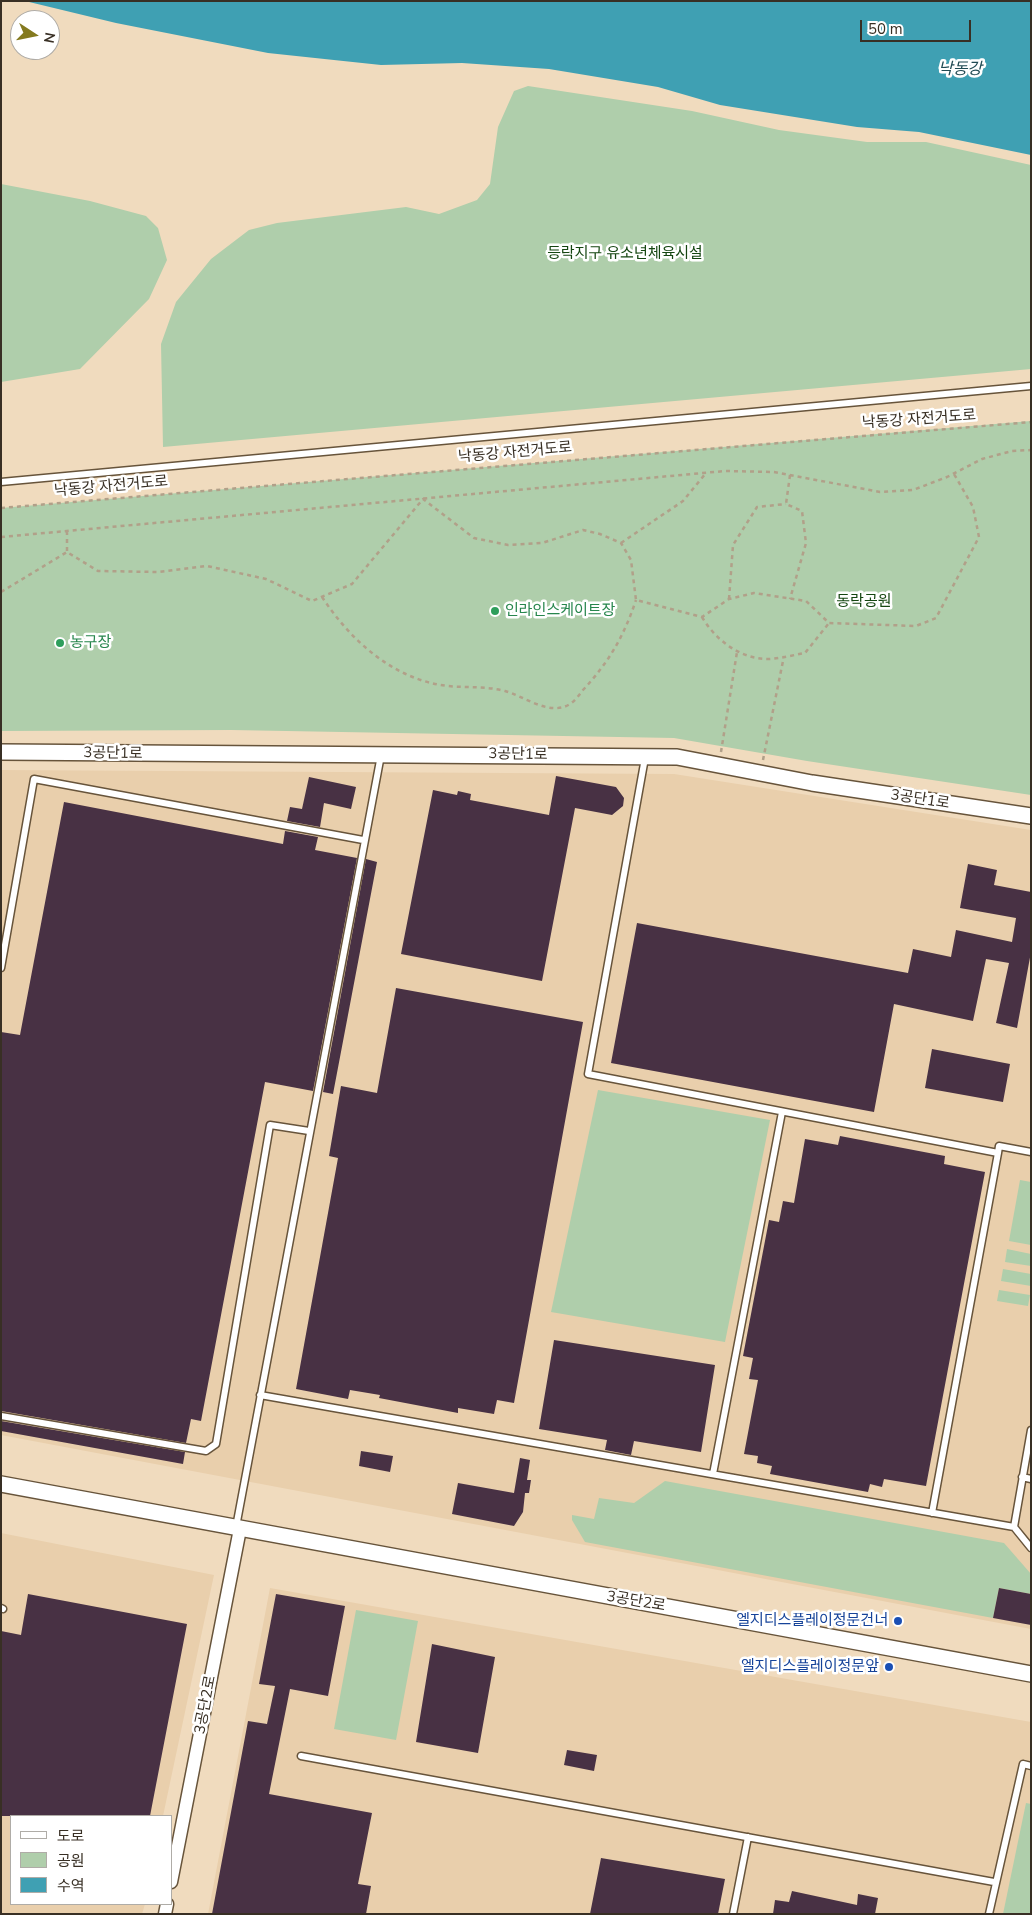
<!DOCTYPE html>
<meta charset="utf-8">
<style>
body{margin:0}
#map{position:relative;width:1032px;height:1915px;overflow:hidden;background:#f0dbbe;font-family:"Nunito Sans","Noto Sans KR",sans-serif}
canvas{display:block}
.frame{position:absolute;inset:0;border:2px solid #382f24;pointer-events:none}
.legend{position:absolute;left:10px;top:1815px;width:162px;height:90px;box-sizing:border-box;background:#fff;border:1px solid #afaca7;margin:0;padding:6px 9px;list-style:none;font-size:15px;color:#382f24}
.legend li{display:flex;align-items:center;gap:10px;height:25px}
.legend b{width:25px;border:1px solid #afaca7}
.north{position:absolute;left:10px;top:10px;width:50px;height:50px;box-sizing:border-box;background:#fff;border:1px solid #afaca7;border-radius:50%;rotate:101deg;font-size:14px;font-weight:700;line-height:20px;text-align:center;color:#382f24}
.north::after{content:'';display:block;margin:auto;width:18px;height:22px;background:#847a1f;clip-path:polygon(50% 0,100% 100%,50% 72%,0 100%)}
.scale{position:absolute;left:860px;top:20px;width:111px;height:22px;box-sizing:border-box;border:2px solid #382f24;border-top:0;padding-left:6px;font-size:15px;line-height:18px;white-space:nowrap;color:#382f24;-webkit-text-stroke:4px #fff;paint-order:stroke}
</style>
<div id="map">
<canvas width="1032" height="1915"></canvas>
<div class="frame"></div>
<ul class="legend">
<li><b style="height:6px;background:#fff"></b>도로</li>
<li><b style="height:14px;background:#afceab"></b>공원</li>
<li><b style="height:14px;background:#3fa0b3"></b>수역</li>
</ul>
<div class="north">N</div>
<div class="scale">50 m</div>
</div>
<script>
const g = document.querySelector('canvas').getContext('2d');
g.lineJoin = 'round';
function fillPath(path, color) {
  g.fillStyle = color;
  g.fill(path, 'evenodd');
}
function stroke(path, color, width, dash) {
  g.strokeStyle = color;
  g.lineWidth = width;
  g.lineCap = dash ? 'butt' : 'round';
  g.setLineDash(dash || []);
  g.stroke(path);
}
function write(font, color, halo, rows, align = 'center') {
  g.font = font + ' "Nunito Sans","Noto Sans KR",sans-serif';
  g.lineWidth = 5;
  g.setLineDash([]);
  g.textBaseline = 'middle';
  g.strokeStyle = halo;
  g.fillStyle = color;
  for (const [text, x, y, turn = 0] of rows) {
    g.save();
    g.translate(x, y);
    g.rotate((+turn || 0) * Math.PI / 180);
    g.textAlign = isNaN(turn) ? turn : align;
    if (halo) g.strokeText(text, 0, 0);
    g.fillText(text, 0, 0);
    g.restore();
  }
}
fillPath(new Path2D(`
 M1,770L674,774L1031,830V1629L1,1435Z
 M1,1533L214,1575L163,1816H11V1904H145L142,1914H1Z
 M270,1588L1031,1722V1914H208Z`), '#e9cfac');
fillPath(new Path2D(`
 M528,86L692,111L779,130L867,142H926L1031,165V369L163,447L161,344L176,302L211,259L249,230L277,223L406,207L439,214L477,200L490,184L498,127L514,91Z
 M1,184L90,201L146,216L158,228L167,260L149,299L80,369L1,382Z
 M1031,421V795L807,761L674,738L231,730L1,731V508Z
 M598,1090L770,1120L725,1342L551,1312Z
 M1020,1180L1031,1182V1245L1009,1241Z
 M1007,1249L1031,1254V1266L1005,1262Z
 M1003,1269L1031,1274V1286L1001,1281Z
 M999,1290L1030,1295L1028,1306L997,1301Z
 M665,1481L1004,1543L1031,1574V1594L999,1588L993,1618L585,1542L572,1520V1515L594,1519L599,1498L634,1503Z
 M356,1610L418,1621L396,1740L334,1729Z
 M1026,1803L1031,1804V1914H1003Z`), '#afceab');
fillPath(new Path2D(`
 M25,1H1031V155L919,132L857,127L720,105L658,87L549,69L462,63L381,65L268,53L116,23Z`), '#3fa0b3');
fillPath(new Path2D(`
 M556,776L616,787L624,798L623,806L612,815L575,808L542,981L401,954L433,790L457,795L458,791L471,794L470,800L549,815Z
 M309,777L356,787L351,809L324,803L320,827L287,821L290,807L302,809Z
 M64,802L283,844L285,831L318,837L315,850L357,858L313,1091L265,1082L201,1421L191,1419L186,1443L1,1411V1032L20,1035Z
 M366,859L377,862L333,1094L323,1092Z
 M968,864L997,870L994,885L1031,892V952L1017,1028L996,1023L1009,963L986,959L973,1021L894,1004L874,1112L611,1063L637,923L908,973L913,949L951,957L956,930L1012,942L1016,918L960,908Z
 M396,988L583,1022L514,1403L497,1400L494,1414L458,1408V1413L379,1398L380,1395L350,1390L348,1399L296,1389L338,1158L329,1156L341,1086L377,1093Z
 M932,1049L1010,1064L1003,1102L925,1088Z
 M840,1136L945,1156L944,1164L985,1172L926,1486L884,1479L882,1487L870,1484L868,1492L770,1474L772,1466L757,1463L758,1456L744,1454L758,1380L749,1379L753,1358L743,1356L769,1220L779,1222L783,1201L794,1203L805,1139L838,1145Z
 M554,1340L715,1365L701,1452L634,1441L631,1455L605,1450L607,1440L539,1429Z
 M1,1421L185,1452L183,1464L1,1431Z
 M361,1451L393,1456L390,1472L359,1466Z
 M520,1458L530,1460L527,1480H531L529,1493H525L523,1512L514,1526L452,1514L458,1483L514,1493Z
 M999,1588L1031,1594V1625L993,1618Z
 M28,1594L187,1624L150,1816H1V1631L21,1635Z
 M276,1594L345,1606L328,1696L290,1689L269,1794L372,1813L358,1884L371,1886L366,1914H212L248,1721L267,1724L275,1686L259,1684Z
 M432,1644L495,1657L478,1753L416,1742Z
 M567,1750L597,1755L594,1771L564,1765Z
 M601,1858L725,1879L718,1914H590Z
 M792,1891L857,1905L858,1894L878,1898L875,1914H773L775,1900L789,1902Z`), '#483144');
const service = new Path2D(`
 M1,482L1031,386
 M645,758L588,1074L998,1153L999,1146L1031,1152
 M1,968L34,779L363,840
 M260,1395L1014,1527L1031,1548
 M1,1416L206,1451L216,1444L270,1125L309,1131
 M713,1474L782,1112
 M1022,1477L1031,1479
 M932,1513L998,1153
 M236,1527L381,755
 M1014,1527L1031,1430
 M1,1608L3,1609
 M301,1756L994,1882
 M733,1914L748,1837
 M989,1914L1023,1764L1031,1766`);
const minor = new Path2D(`
 M171,1882L240,1529
 M165,1914L167,1904`);
const tertiary = new Path2D(`
 M1,752L677,757L812,783L1031,816
 M1,1484L1031,1674`);
stroke(service, '#67543b', 9);
stroke(minor, '#67543b', 15);
stroke(tertiary, '#67543b', 18);
stroke(new Path2D(`
 M790,475L786,504L802,511L806,543L790,599
 M1,508L1031,422
 M67,531V552
 M1,537L725,471L774,472L880,492L913,490L947,477L982,459L1012,451L1031,450
 M621,543L683,501L706,473
 M1,592L67,552L98,571L159,572L207,566L266,579L312,601L352,584L423,499L474,538L508,545L542,543L583,530L600,534L621,543L631,560L636,600L702,617L729,599L754,593L806,601L829,623L916,626L936,618L979,537L973,507L954,474
 M322,597C351,641 394,680 448,686C468,688 486,686 505,691C524,696 550,717 570,704C575,701 579,695 583,690C609,662 624,636 636,600
 M729,599L733,545L757,507L786,504
 M702,617C716,641 742,660 770,659C782,658 794,655 805,653L829,623
 M721,752L737,652
 M763,760L784,656`), '#b1a089', 2.5, [4, 4]);
stroke(service, '#fff', 6);
stroke(minor, '#fff', 12);
stroke(tertiary, '#fff', 15);
for (const [x, y, r, color] of [
 [495,611,5,"#2e9e5b"],
 [60,643,5,"#2e9e5b"],
 [898,1621,5,"#1a4fb4"],
 [889,1667,5,"#1a4fb4"]
]) {
  const dot = new Path2D();
  dot.arc(x, y, r, 0, 2 * Math.PI);
  g.fillStyle = color;
  g.fill(dot);
  stroke(dot, '#fff', 2);
}
write('15px', '#154611', '#fff', [
 ["등락지구 유소년체육시설",625,254],
 ["동락공원",864,602]
]);
write('15px', '#382f24', '#fff', [
 ["낙동강 자전거도로",919,420,-4],
 ["낙동강 자전거도로",515,453,-5],
 ["낙동강 자전거도로",111,487,-5],
 ["3공단1로",113,754,1],
 ["3공단1로",518,755,1],
 ["3공단1로",920,800,9],
 ["3공단2로",636,1602,10],
 ["3공단2로",206,1705,-79]
]);
write('15px', '#27864d', '#fff', [
 ["인라인스케이트장",505,611],
 ["농구장",70,643]
], 'left');
write('15px', '#164399', '#fff', [
 ["엘지디스플레이정문건너",888,1621],
 ["엘지디스플레이정문앞",879,1667]
], 'right');
write('italic 16px', '#214b54', '#fff', [
 ["낙동강",960,70]
]);
</script>
